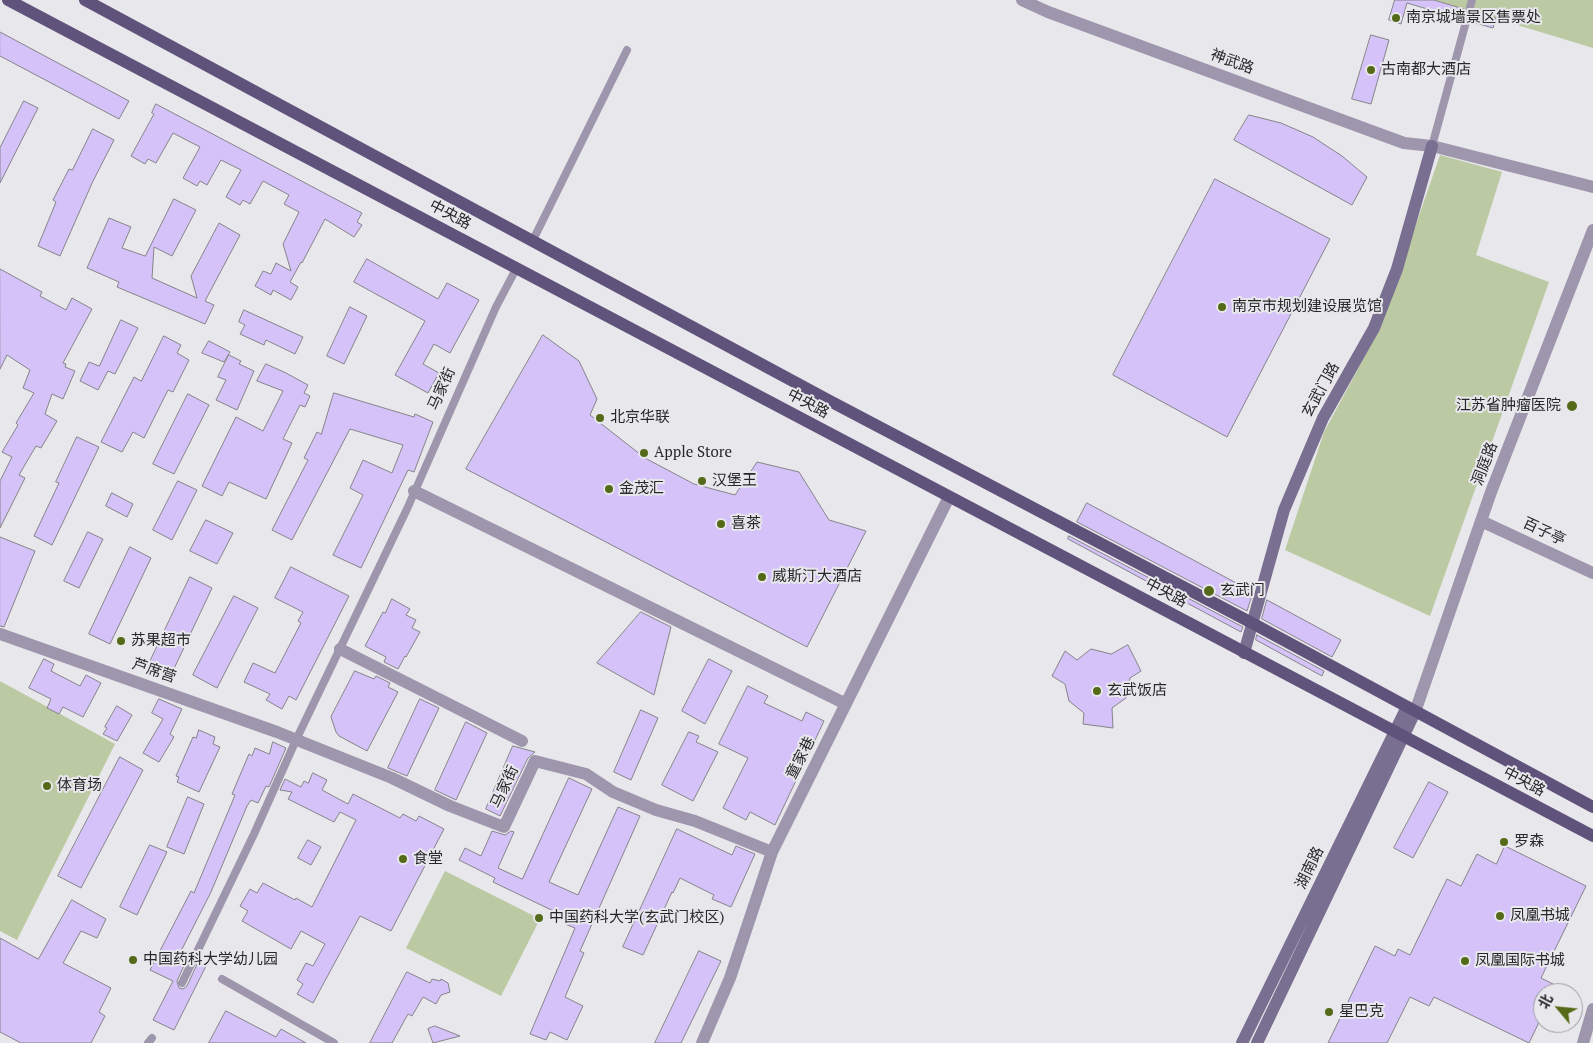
<!DOCTYPE html>
<meta charset="utf-8">
<style>
body{margin:0}
#map{position:relative;width:1593px;height:1043px;overflow:hidden;background:#e8e7ec;font-family:"PT Serif","Noto Sans SC",serif}
canvas{display:block}
.north{position:absolute;left:1533px;top:983px;width:50px;height:50px;box-sizing:border-box;background:#e8e7ec;border:1px solid #9b9b9e;border-radius:50%;rotate:298deg;font-size:14px;font-weight:700;line-height:20px;text-align:center;color:#28282a}
.north::after{content:'';display:block;margin:auto;width:18px;height:22px;background:#546a18;clip-path:polygon(50% 0,100% 100%,50% 72%,0 100%)}
</style>
<div id="map">
<canvas width="1593" height="1043"></canvas>
<div class="north">北</div>
</div>
<script>
const g = document.querySelector('canvas').getContext('2d');
g.lineJoin = 'round';
function fillPath(path, color) {
  g.fillStyle = color;
  g.fill(path, 'evenodd');
}
function stroke(path, color, width, dash) {
  g.strokeStyle = color;
  g.lineWidth = width;
  g.lineCap = dash ? 'butt' : 'round';
  g.setLineDash(dash || []);
  g.stroke(path);
}
function write(font, color, halo, rows, align = 'center') {
  g.font = font + ' "PT Serif","Noto Sans SC",serif';
  g.lineWidth = 4;
  g.setLineDash([]);
  g.textBaseline = 'middle';
  g.strokeStyle = halo;
  g.fillStyle = color;
  for (const [text, x, y, turn = 0] of rows) {
    g.save();
    g.translate(x, y);
    g.rotate((+turn || 0) * Math.PI / 180);
    g.textAlign = isNaN(turn) ? turn : align;
    if (halo) g.strokeText(text, 0, 0);
    g.fillText(text, 0, 0);
    g.restore();
  }
}
fillPath(new Path2D(`
 M1435,0H1593V48Z
 M1440,155L1502,172L1476,255L1549,282L1430,616L1285,550L1324,432L1380,328Z
 M0,681L115,744L17,940L0,931Z
 M445,871L540,919L501,996L406,948Z`), '#bccaa3');
const building = new Path2D(`
 M1395,0H1434L1464,9L1461,19L1407,3L1401,24L1389,20Z
 M1475,12L1496,18L1493,28L1472,22Z
 M0,32L129,101L119,119L0,56Z
 M1371,35L1389,40L1371,104L1352,99Z
 M24,101L38,108L0,183V148Z
 M156,104L362,213L357,222L362,225L354,237L325,219L302,263L301,262L290,282L298,287L291,300L273,290L271,295L255,286L263,271L271,274L276,263L291,271L283,244L299,212L284,204L289,195L263,181L250,204L243,200L240,205L226,197L241,170L221,160L207,185L200,181L197,186L183,178L200,147L173,133L156,163L148,159L145,164L131,156L154,114L152,113Z
 M1249,115L1281,123L1313,137L1342,156L1367,177L1352,205L1234,140Z
 M93,129L114,140L93,181L60,256L38,246L56,202L53,200L69,169L72,170Z
 M1215,179L1330,239L1227,437L1113,375Z
 M174,199L196,210L172,256L154,247L152,278L197,298L191,276L219,223L240,235L205,301L214,305L205,324L117,287L119,282L87,268L109,218L131,227L122,248L145,256Z
 M367,259L438,299L447,283L479,300L450,353L434,344L423,364L439,373L428,393L395,375L425,321L354,282Z
 M0,269L42,292L40,296L66,310L72,298L92,309L63,363L66,364L65,367L75,371L63,399L52,394L45,414L57,421L41,448L36,446L19,475L25,478L0,528V481L12,457L2,452L18,425L16,423L34,393L23,388L30,370L7,355L0,369Z
 M350,307L367,316L344,364L327,356Z
 M244,310L303,337L295,354L266,340L264,345L240,334L245,325L239,322Z
 M121,320L138,328L115,374L108,371L98,390L80,381L89,362L99,366Z
 M543,335L579,361L597,399L590,415L645,458L694,484L735,495L757,462L799,472L829,520L866,531L807,647L466,469Z
 M164,336L181,345L177,353L189,360L173,392L168,390L144,438L133,432L122,452L101,442L134,377L141,381Z
 M209,341L230,352L224,362L202,353Z
 M229,355L241,361L239,364L254,371L237,410L216,400L226,380L218,377Z
 M266,364L286,373L308,385L304,393L310,396L305,407L300,405L283,439L292,443L266,499L229,482L222,496L202,486L236,417L263,431L283,391L257,381Z
 M334,393L414,417L415,414L433,422L414,472L408,470L361,568L333,555L363,495L350,488L363,460L392,473L403,445L350,429L292,540L272,530L308,460L304,458L317,432L321,434Z
 M188,394L209,405L174,474L153,464Z
 M77,437L99,447L52,545L34,536L59,483L56,482Z
 M178,481L197,490L172,540L153,530Z
 M112,493L133,504L127,517L106,506Z
 M1087,503L1253,592L1247,611L1077,522Z
 M206,520L233,533L217,564L190,551Z
 M88,532L103,539L79,588L64,581Z
 M1069,536L1243,627L1241,632L1068,539Z
 M0,537L35,551L4,627L0,626Z
 M130,547L151,558L110,644L89,634Z
 M291,567L349,596L296,700L289,696L282,709L266,700L270,694L244,682L253,663L275,673L301,623L298,621L303,612L275,598Z
 M190,577L212,588L171,675L149,664Z
 M234,596L258,608L217,688L193,675Z
 M392,599L410,609L406,615L416,620L412,628L420,632L406,657L405,656L398,669L384,662L386,657L365,646L383,612L385,613Z
 M1267,600L1341,640L1332,657L1262,619Z
 M641,612L671,627L654,695L597,663Z
 M1257,635L1324,671L1322,676L1256,640Z
 M1128,645L1141,671L1130,678L1126,698L1112,708L1113,728L1083,724L1084,713L1069,701L1065,684L1052,676L1065,651L1077,660L1091,649L1111,654Z
 M44,659L54,664L51,671L80,686L86,675L101,683L83,717L63,707L59,714L47,708L51,699L29,688Z
 M709,659L732,671L705,724L682,711Z
 M355,671L374,679L376,676L390,683L388,687L398,692L367,751L339,736L336,732L331,717Z
 M748,686L768,696L764,703L802,721L806,712L824,721L775,825L750,812L746,820L723,808L748,758L719,744Z
 M159,699L182,709L170,734L174,737L159,762L143,753L163,719L152,713Z
 M420,699L439,708L407,776L388,768Z
 M117,706L132,715L117,741L103,734L107,728L105,727Z
 M641,710L658,718L631,780L614,772Z
 M466,722L487,733L456,800L435,790Z
 M199,730L215,737L213,744L220,747L199,792L177,782L179,777L176,776L193,737L196,738Z
 M689,732L699,736L696,742L718,752L693,801L662,785Z
 M273,742L286,748L269,787L266,786L258,803L251,800L247,806L211,892L180,953L188,957L177,981L179,988L183,989L187,986L198,962L206,966L174,1030L153,1020L173,981L150,970L191,891L194,893L233,800L235,795L232,794L249,754L252,756L255,748L269,754Z
 M513,746L535,752L528,758L500,816L486,809Z
 M120,757L143,770L81,888L58,876Z
 M313,773L327,780L322,790L348,804L353,794L400,818L403,814L416,821L419,816L444,829L391,931L360,916L313,1003L297,994L303,984L297,980L306,963L313,966L325,944L301,931L291,949L242,921L248,911L240,906L250,889L257,893L263,883L295,900L296,898L312,907L356,820L340,812L334,822L288,799L292,792L280,790L285,779L301,787L304,781L308,783Z
 M569,778L592,789L549,882L578,895L618,807L640,816L580,951L584,953L565,997L583,1006L567,1040L550,1032L546,1040L530,1034L575,928L565,924L568,918L493,882L495,878L459,860L465,848L481,856L492,831L505,835L511,831L514,832L498,868L522,879Z
 M1429,782L1448,792L1413,858L1394,848Z
 M188,797L204,804L184,854L167,847Z
 M677,829L732,855L736,846L755,854L731,907L712,899L714,895L680,878L673,893L672,892L643,955L623,947Z
 M308,840L321,847L311,865L298,858Z
 M150,845L167,852L137,915L120,907Z
 M1505,846L1586,886L1541,978L1571,993H1543V1014L1529,1043L1434,997L1429,1006L1410,997L1387,1043H1328L1375,946L1395,956L1398,949L1410,955L1447,879L1461,886L1477,854L1496,864Z
 M72,900L106,919L97,938L81,931L63,963L111,988L99,1012L105,1016L91,1043H21L0,1032V938L38,959Z
 M699,951L721,961L681,1043H655Z
 M407,972L430,983L432,979L440,981L441,979L448,983L450,992L441,995L436,1004L423,997L412,1016L408,1014L392,1043H370Z
 M226,1011L276,1037L281,1029L306,1043H209Z
 M435,1026L460,1036L433,1043L428,1029Z`);
fillPath(building, '#d4c2f9');
stroke(building, '#858488', 1);
stroke(new Path2D(`
 M1432,146L1472,0
 M533,240L627,50
 M222,979L334,1043
 M182,983L254,834L296,740L407,509L496,307L516,269
 M148,1043L152,1038`), '#9d96ad', 8);
stroke(new Path2D(`
 M1022,0L1048,12L1404,143L1432,146L1593,187
 M414,491L846,704
 M1481,521L1593,573
 M0,634L277,732L392,778L450,806L504,827L535,761L586,774L613,792L656,810L695,821L772,852
 M340,649L522,741
 M1415,712L1491,492L1593,230
 M702,1043L730,978L772,852L949,497
 M1583,1043L1593,1009`), '#9d96ad', 12);
stroke(new Path2D(`
 M1244,653L1284,510L1323,418L1374,328L1397,269L1432,146
 M1242,1043L1407,707
 M1257,1043L1415,712`), '#796f90', 12);
stroke(new Path2D(`
 M8,0L1593,836
 M85,0L828,400L1252,623L1593,807`), '#60537b', 12);
for (const [x, y, r, color] of [
 [1396,18,5,"#546a18"],
 [1371,70,5,"#546a18"],
 [1222,307,5,"#546a18"],
 [1572,406,6,"#546a18"],
 [600,418,5,"#546a18"],
 [644,453,5,"#546a18"],
 [702,481,5,"#546a18"],
 [609,489,5,"#546a18"],
 [721,524,5,"#546a18"],
 [762,577,5,"#546a18"],
 [1209,591,6,"#546a18"],
 [121,641,5,"#546a18"],
 [1097,691,5,"#546a18"],
 [47,786,5,"#546a18"],
 [1504,842,5,"#546a18"],
 [403,859,5,"#546a18"],
 [1500,916,5,"#546a18"],
 [539,918,5,"#546a18"],
 [133,960,5,"#546a18"],
 [1465,961,5,"#546a18"],
 [1329,1012,5,"#546a18"]
]) {
  const dot = new Path2D();
  dot.arc(x, y, r, 0, 2 * Math.PI);
  g.fillStyle = color;
  g.fill(dot);
  stroke(dot, '#e8e7ec', 2);
}
write('15px', '#28282a', '#e8e7ec', [
 ["南京城墙景区售票处",1406,18],
 ["古南都大酒店",1381,70],
 ["南京市规划建设展览馆",1232,307],
 ["江苏省肿瘤医院",1561,406,"right"],
 ["北京华联",610,418],
 ["Apple Store",654,453],
 ["汉堡王",712,481],
 ["金茂汇",619,489],
 ["喜茶",731,524],
 ["威斯汀大酒店",772,577],
 ["玄武门",1220,591],
 ["苏果超市",131,641],
 ["玄武饭店",1107,691],
 ["体育场",57,786],
 ["罗森",1514,842],
 ["食堂",413,859],
 ["凤凰书城",1510,916],
 ["中国药科大学(玄武门校区)",549,918],
 ["中国药科大学幼儿园",143,960],
 ["凤凰国际书城",1475,961],
 ["星巴克",1339,1012]
], 'left');
write('15px', '#28282a', '#e8e7ec', [
 ["神武路",1232,62,20],
 ["中央路",450,215,28],
 ["马家街",442,389,-66],
 ["玄武门路",1321,390,-61],
 ["中央路",808,404,28],
 ["洞庭路",1485,464,-69],
 ["百子亭",1544,532,25],
 ["中央路",1166,593,28],
 ["芦席营",154,671,19],
 ["童家巷",801,758,-63],
 ["中央路",1524,782,28],
 ["马家街",505,787,-65],
 ["湖南路",1310,868,-64]
]);
</script>
